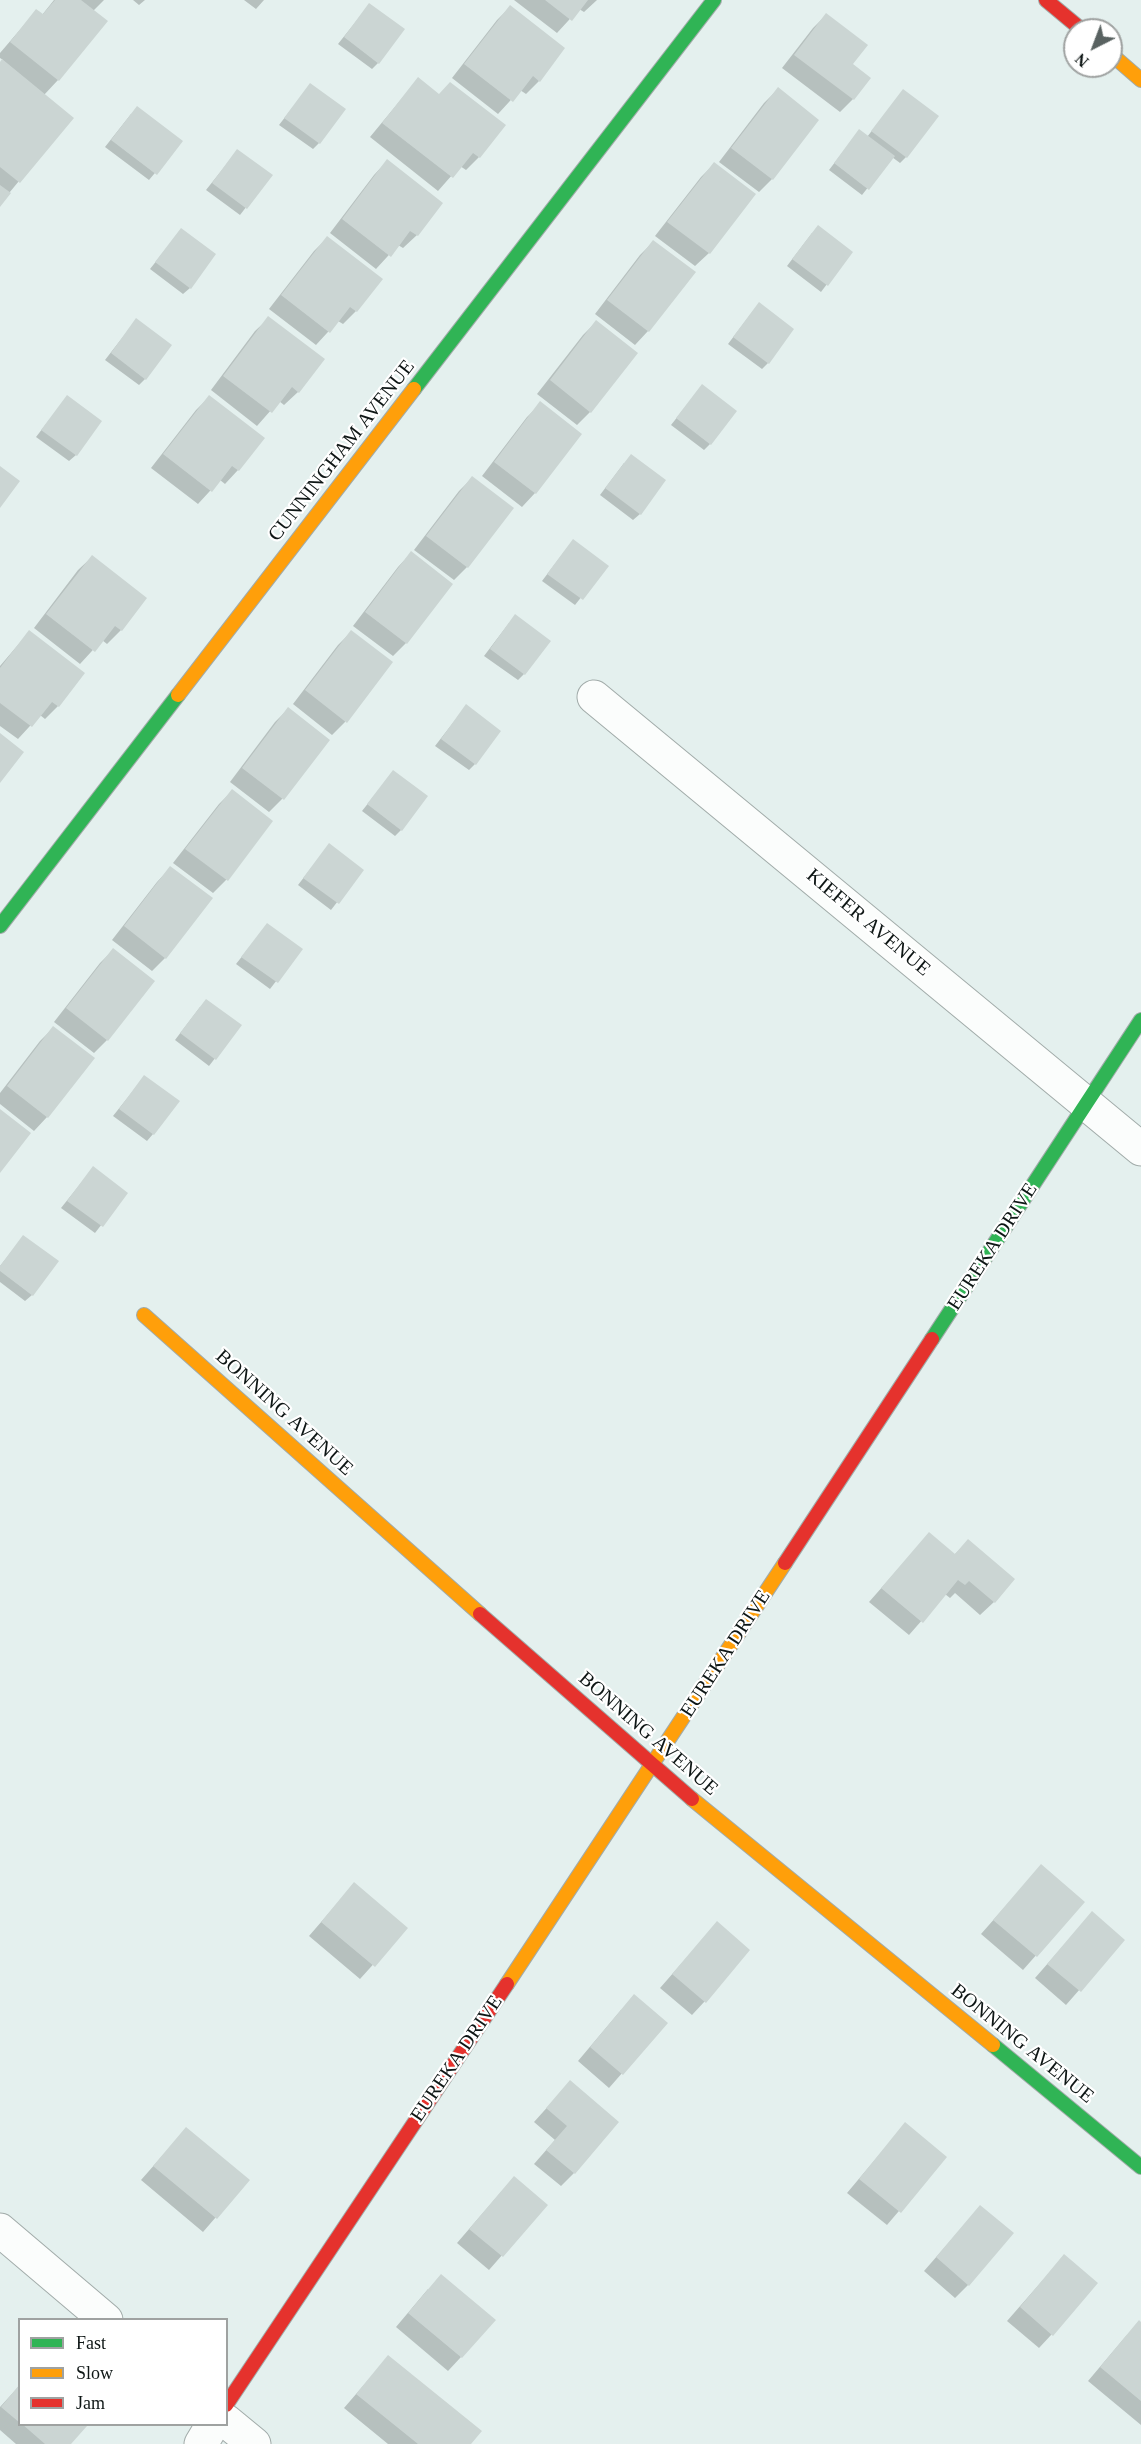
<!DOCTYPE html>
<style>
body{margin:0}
#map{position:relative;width:1141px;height:2444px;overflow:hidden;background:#e4f0ee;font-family:Georgia,serif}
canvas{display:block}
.legend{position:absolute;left:18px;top:2318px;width:210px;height:108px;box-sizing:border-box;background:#fff;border:2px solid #9fa2a1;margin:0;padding:8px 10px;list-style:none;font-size:18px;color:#0e1615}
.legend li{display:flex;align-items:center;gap:12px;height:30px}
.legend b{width:30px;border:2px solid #9fa2a1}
.north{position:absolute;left:1063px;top:18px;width:60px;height:60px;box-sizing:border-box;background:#fff;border:2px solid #9fa2a1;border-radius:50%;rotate:222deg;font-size:16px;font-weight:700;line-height:24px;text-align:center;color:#0e1615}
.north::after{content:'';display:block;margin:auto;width:21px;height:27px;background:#596261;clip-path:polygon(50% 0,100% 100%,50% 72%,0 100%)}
</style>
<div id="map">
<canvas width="1141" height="2444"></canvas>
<ul class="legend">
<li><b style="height:8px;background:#30b455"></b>Fast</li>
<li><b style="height:8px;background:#ff9f0a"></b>Slow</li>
<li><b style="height:8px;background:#e5322d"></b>Jam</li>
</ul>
<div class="north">N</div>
</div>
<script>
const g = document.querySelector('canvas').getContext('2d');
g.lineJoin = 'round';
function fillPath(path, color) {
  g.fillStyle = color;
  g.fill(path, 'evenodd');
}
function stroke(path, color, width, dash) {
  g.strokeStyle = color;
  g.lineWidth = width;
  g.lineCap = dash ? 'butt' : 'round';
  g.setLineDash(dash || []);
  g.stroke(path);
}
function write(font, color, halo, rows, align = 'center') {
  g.font = font + ' Georgia,serif';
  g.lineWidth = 4.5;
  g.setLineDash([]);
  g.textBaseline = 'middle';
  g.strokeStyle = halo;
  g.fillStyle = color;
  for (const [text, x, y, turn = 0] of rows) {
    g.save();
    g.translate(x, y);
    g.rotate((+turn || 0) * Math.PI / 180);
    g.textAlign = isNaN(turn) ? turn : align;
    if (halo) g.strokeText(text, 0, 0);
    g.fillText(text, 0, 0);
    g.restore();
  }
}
fillPath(new Path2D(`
 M54,0H104L93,11L58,80L44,95L71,118L0,204V64L3,60L0,58V53L36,11L42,15Z
 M133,0H145L139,5Z
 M244,0H264L256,9Z
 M514,0H597L584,12L579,9L557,33Z
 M369,5L378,63L372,69L338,44Z
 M510,7L539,81L526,94L520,90L498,114L452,78L497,20Z
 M826,15L851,65L853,99L840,112L782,68L813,28Z
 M418,79L438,95L479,157L466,170L460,166L438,191L370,137Z
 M310,85L319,143L313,149L279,125Z
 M778,89L817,120L772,179L759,192L719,162L764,103Z
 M903,91L906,157L900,163L892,157L862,195L829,170L859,131L867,137Z
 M131,114L181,142L149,180L105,147Z
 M237,151L271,175L240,215L206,190Z
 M387,161L441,203L417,235L403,248L398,245L376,269L330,233L374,175Z
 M714,164L709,253L695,266L655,236L701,177Z
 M181,230L190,288L183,294L150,269Z
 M812,233L851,252L821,292L787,266Z
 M327,238L356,311L343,324L338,321L316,345L269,309L314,251Z
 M653,242L693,272L648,331L635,345L595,314L640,255Z
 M753,311L768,363L762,369L728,344Z
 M269,318L323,359L298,392L284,405L279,401L257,426L211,390L255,331Z
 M136,320L145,379L139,385L105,360Z
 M596,322L590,412L577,425L537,394L583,335Z
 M702,386L710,444L704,450L671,425Z
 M67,397L76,455L69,461L36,437Z
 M209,397L263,438L238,470L225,484L220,480L198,504L151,468L196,410Z
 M541,403L580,434L535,493L522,507L482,476L527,417Z
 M624,463L640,514L633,520L600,495Z
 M472,478L512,508L467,567L454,580L414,550L459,491Z
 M567,548L606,566L575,605L542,581Z
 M411,553L406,643L393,656L353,626L398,567Z
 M92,557L145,598L121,630L107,644L102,640L80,664L34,628L78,570Z
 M509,623L524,674L518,680L484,656Z
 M29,632L58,706L45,719L40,715L18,739L0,726V666Z
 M351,632L345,722L332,735L293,704L338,645Z
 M466,706L475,764L469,770L435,746Z
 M288,709L328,740L282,799L269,812L230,782L275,722Z
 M393,772L401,830L395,836L362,811Z
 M232,791L271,821L226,880L213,893L173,863L219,804Z
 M329,845L362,870L331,910L298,885Z
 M170,868L165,958L152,971L112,940L157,882Z
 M267,925L301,949L270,989L236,964Z
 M113,950L107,1040L94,1053L54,1022L100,963Z
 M200,1007L240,1026L209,1066L175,1040Z
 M53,1028L93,1058L47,1117L34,1131L0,1104V1093L40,1041Z
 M144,1077L153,1134L147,1141L113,1116Z
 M93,1168L126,1193L95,1233L61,1208Z
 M23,1237L32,1295L25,1301L0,1282V1266Z
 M929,1534L954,1555L968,1541L994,1602L980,1615L955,1593L950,1598L945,1594L909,1635L869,1602Z
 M1041,1866L1083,1902L1023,1970L981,1934Z
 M354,1884L406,1928L360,1979L309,1936Z
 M1092,1913L1123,1940L1066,2005L1035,1978Z
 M717,1923L705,2001L692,2015L660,1988Z
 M621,2010L666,2023L609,2088L578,2061Z
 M570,2082L574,2173L561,2186L534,2164L555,2140L534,2122Z
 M905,2124L945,2157L887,2225L847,2193Z
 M186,2129L248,2180L203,2232L141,2180Z
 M501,2192L546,2205L489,2270L457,2243Z
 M980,2207L968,2285L955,2298L924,2271Z
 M1064,2256L1052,2334L1039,2348L1007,2321Z
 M428,2289L461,2357L448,2371L396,2327Z
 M1141,2324V2425L1088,2381L1126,2336Z
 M388,2357L469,2444H388L344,2408Z
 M20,2385V2424H83L70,2444H16L0,2430V2407Z`), '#0003');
fillPath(new Path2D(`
 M55,0H81L108,21L59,81L10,42L36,9L43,14Z
 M545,0H588L572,21Z
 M369,3L405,29L379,64L344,37Z
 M510,5L565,48L540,82L533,76L513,102L464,64Z
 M826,13L868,45L853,64L871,78L854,100L794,55Z
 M2,59L74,118L20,183L0,167V62Z
 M418,77L439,94L450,82L506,125L480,158L473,153L453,178L382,123Z
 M310,83L346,109L320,144L284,118Z
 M778,87L819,120L773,180L731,148Z
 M903,89L939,116L907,158L871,131Z
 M137,106L183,141L157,175L111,140Z
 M859,129L895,156L869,190L834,163Z
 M237,149L273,175L247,209L212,183Z
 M387,159L443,203L418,236L410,231L391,257L342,219Z
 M714,162L756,194L710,254L667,222Z
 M0,185L11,193L0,207Z
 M818,225L853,252L828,286L792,259Z
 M181,228L216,254L191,289L155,262Z
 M327,236L383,279L357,312L350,307L330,333L281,295Z
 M653,240L696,272L649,332L607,300Z
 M759,302L794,329L769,364L733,337Z
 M268,316L325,359L299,393L292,387L272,413L223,376Z
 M136,318L172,345L146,380L111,353Z
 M596,320L638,353L591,413L550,380Z
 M702,384L737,411L711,445L676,418Z
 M67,395L102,421L77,456L41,430Z
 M209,395L265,438L239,471L232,466L212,492L163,454Z
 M540,401L582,434L536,494L494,462Z
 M631,454L666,480L641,515L605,488Z
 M0,466L20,481L0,508Z
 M472,476L514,508L468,568L426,536Z
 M573,539L609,566L583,600L547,574Z
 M411,551L453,584L407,644L365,612Z
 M92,555L147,598L122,631L115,626L95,652L46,614Z
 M515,614L551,641L525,675L490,649Z
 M29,630L85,673L59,707L52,702L32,727L0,703V668Z
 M351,630L393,662L347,723L305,690Z
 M466,704L501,731L476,765L441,739Z
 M288,707L330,740L284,800L242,768Z
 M0,733L24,752L0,783Z
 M393,770L428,796L402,831L367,804Z
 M232,789L273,821L228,881L185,849Z
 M329,843L364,870L339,904L303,878Z
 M170,866L213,898L166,959L124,926Z
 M267,923L303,949L278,983L241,957Z
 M113,948L155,981L108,1041L66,1008Z
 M206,999L242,1025L216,1060L180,1033Z
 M53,1026L95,1058L48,1118L7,1086Z
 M144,1075L180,1101L154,1135L119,1109Z
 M0,1109L31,1133L0,1173Z
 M93,1166L128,1193L103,1227L67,1201Z
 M23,1235L59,1261L33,1296L0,1271V1266Z
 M929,1532L955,1554L968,1539L1015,1579L995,1603L969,1581L965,1585L958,1580L923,1623L881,1588Z
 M1041,1864L1085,1902L1037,1957L993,1920Z
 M354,1882L408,1928L375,1967L321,1922Z
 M1092,1911L1125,1940L1081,1992L1047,1964Z
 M717,1921L750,1950L706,2003L672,1974Z
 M634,1994L668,2023L623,2075L590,2047Z
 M570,2080L619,2122L575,2174L546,2150L567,2126L546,2108Z
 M905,2122L947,2157L901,2213L859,2179Z
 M186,2127L250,2180L217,2219L153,2166Z
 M514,2176L548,2205L503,2257L469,2229Z
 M980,2205L1014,2233L969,2286L936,2257Z
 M1064,2254L1098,2283L1053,2336L1020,2307Z
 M441,2274L496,2320L462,2358L408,2313Z
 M1139,2320L1141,2322V2401L1100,2367Z
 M388,2355L482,2431L471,2444H418L356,2394Z
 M20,2384V2423L1,2407Z
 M22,2424H85L87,2426L71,2444H45Z`), '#cbd5d3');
const street = new Path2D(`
 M594,697L1141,1149
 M0,2230L106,2320
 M226,2421L254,2444
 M201,2444L213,2424`);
const fast = new Path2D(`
 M414,389L714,0
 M0,926L178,695
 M932,1339L1141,1020
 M993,2045L1141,2167`);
const slow = new Path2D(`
 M1111,54L1141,80
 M178,695L414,389
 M144,1315L480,1614
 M692,1799L993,2045
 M507,1984L785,1563`);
const jam = new Path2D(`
 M1046,0L1082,30
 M785,1563L932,1339
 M480,1614L692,1799
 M226,2405L507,1984`);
stroke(street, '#a1aba9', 35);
stroke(fast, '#a1aba9', 16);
stroke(slow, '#a1aba9', 16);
stroke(jam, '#a1aba9', 16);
stroke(street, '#fbfdfc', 33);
stroke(fast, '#30b455', 14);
stroke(slow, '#ff9f0a', 14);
stroke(jam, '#e5322d', 14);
write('20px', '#0e1615', '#fff', [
 ["CUNNINGHAM AVENUE",342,451,-52],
 ["KIEFER AVENUE",868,923,40],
 ["EUREKA DRIVE",993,1247,-57],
 ["BONNING AVENUE",284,1413,42],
 ["EUREKA DRIVE",726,1654,-57],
 ["BONNING AVENUE",648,1734,41],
 ["BONNING AVENUE",1022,2044,39],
 ["EUREKA DRIVE",457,2059,-56]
]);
</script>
